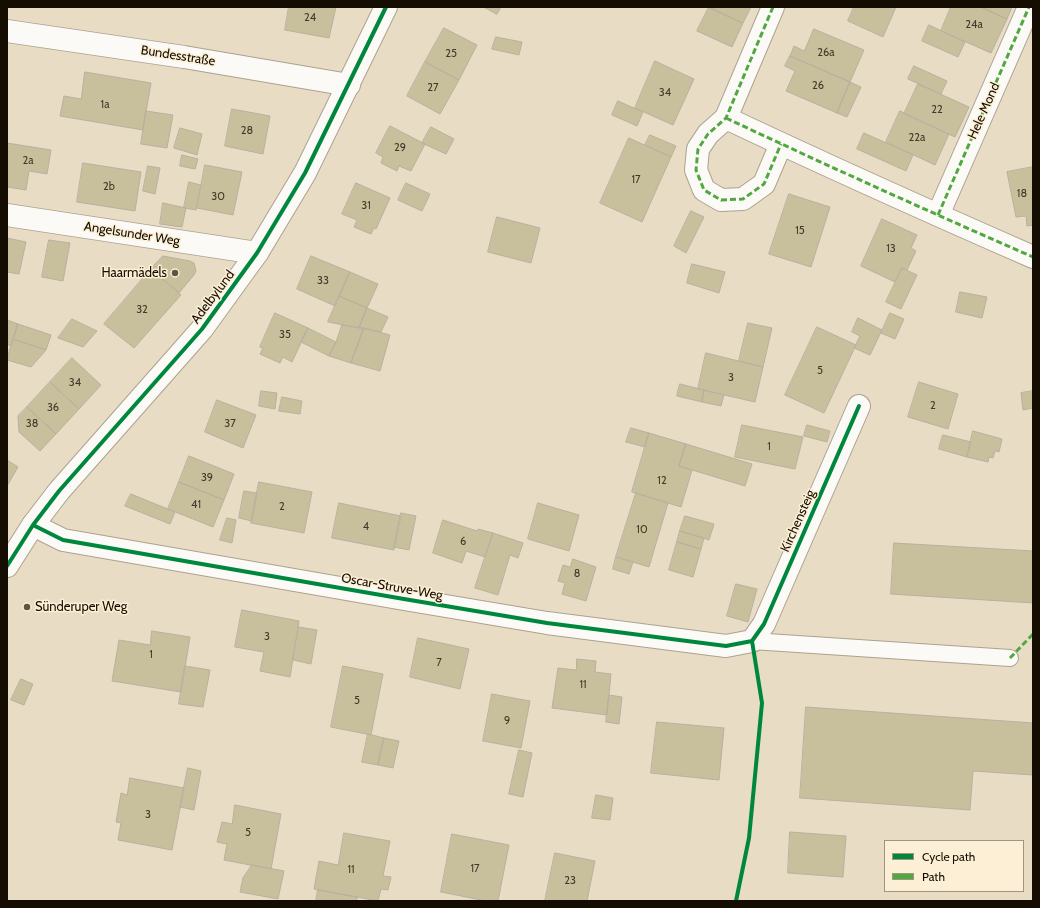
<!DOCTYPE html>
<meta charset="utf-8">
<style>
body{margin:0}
#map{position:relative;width:1040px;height:908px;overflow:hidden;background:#e8dcc5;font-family:Cabin,sans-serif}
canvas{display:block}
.frame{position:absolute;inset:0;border:8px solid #150d01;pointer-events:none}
.legend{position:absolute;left:884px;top:840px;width:140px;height:52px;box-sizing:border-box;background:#fcefd5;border:1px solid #a09580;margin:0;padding:5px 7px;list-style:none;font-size:12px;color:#150d01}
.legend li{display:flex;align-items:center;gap:8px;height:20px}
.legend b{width:20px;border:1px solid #a09580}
</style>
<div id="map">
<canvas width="1040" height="908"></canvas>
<div class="frame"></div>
<ul class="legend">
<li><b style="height:5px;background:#00873e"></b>Cycle path</li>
<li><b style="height:5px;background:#51a840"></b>Path</li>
</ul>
</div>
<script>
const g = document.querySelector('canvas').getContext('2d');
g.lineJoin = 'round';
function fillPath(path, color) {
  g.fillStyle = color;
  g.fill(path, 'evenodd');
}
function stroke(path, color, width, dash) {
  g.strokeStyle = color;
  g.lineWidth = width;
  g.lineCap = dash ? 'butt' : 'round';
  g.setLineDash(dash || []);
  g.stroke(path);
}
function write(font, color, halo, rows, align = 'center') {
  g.font = font + ' Cabin,sans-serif';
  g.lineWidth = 3;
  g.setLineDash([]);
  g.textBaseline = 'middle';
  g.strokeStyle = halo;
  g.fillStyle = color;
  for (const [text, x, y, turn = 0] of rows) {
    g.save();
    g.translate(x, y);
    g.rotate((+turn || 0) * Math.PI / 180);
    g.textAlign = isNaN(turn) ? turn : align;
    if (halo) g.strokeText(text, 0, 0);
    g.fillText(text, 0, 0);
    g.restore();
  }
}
const building = new Path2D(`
 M289,7H336L329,38L285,30Z
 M484,7H501L497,14Z
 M708,7H751L743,23Z
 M709,7L743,23L732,47L697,31Z
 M854,7H896L883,37L848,21Z
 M951,7H981L1007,19L991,53L941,31Z
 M981,7H1012L1007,19Z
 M929,25L965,42L958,57L922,41Z
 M444,28L477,45L459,80L425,62Z
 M814,29L864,50L850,82L790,56L794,46L804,51Z
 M496,37L522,42L519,55L492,49Z
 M790,56L850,82L837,113L786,91L795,71L785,66Z
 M655,61L694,79L673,125L635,108Z
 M425,62L459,80L440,114L407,96Z
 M914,66L947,81L941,94L908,79Z
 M85,72L151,83L143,130L60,116L64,96L81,99Z
 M850,82L861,87L847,117L837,113Z
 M918,84L969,107L955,137L904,114Z
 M618,101L643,112L637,126L612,115Z
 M232,109L270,116L263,154L225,146Z
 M146,111L173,115L167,148L141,144Z
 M900,111L949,134L935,165L886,142Z
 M390,126L425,144L411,171L399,166L397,171L381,163L383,157L376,153Z
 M431,127L454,139L446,154L422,143Z
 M180,128L202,134L197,155L174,148Z
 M864,133L913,155L906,171L857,149Z
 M650,135L676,146L671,157L645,145Z
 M629,138L671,157L642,222L600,203Z
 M7,143L51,150L47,174L29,171L26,190L7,187Z
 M182,155L198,159L195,169L180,166Z
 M83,163L141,172L135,211L77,202Z
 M205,165L242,172L233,215L197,208Z
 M148,166L160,168L155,194L143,191Z
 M1033,167V225L1027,226L1026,216L1016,217L1007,172Z
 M189,182L201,185L196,210L184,208Z
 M356,183L390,198L376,229L374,228L371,234L354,227L357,220L342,214Z
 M406,183L430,194L422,211L398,200Z
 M789,194L830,207L811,267L769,254Z
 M163,203L186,208L182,227L160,224Z
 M691,211L704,217L686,253L674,246Z
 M497,217L540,228L531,263L488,252Z
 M882,219L917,235L911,248L916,251L907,270L902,268L895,282L861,266Z
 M7,238L26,242L19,274L7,272Z
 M49,240L70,243L63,281L42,277Z
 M163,256L190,261L194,263L196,271L194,275L179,293L151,269Z
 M311,256L350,272L335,306L297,289Z
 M692,264L725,272L719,293L687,283Z
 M902,268L917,275L901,309L886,302Z
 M151,269L181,295L134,348L104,324Z
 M350,272L378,284L367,308L339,296Z
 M960,292L987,297L982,318L956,312Z
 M339,296L367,308L359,328L328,322Z
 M367,308L388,317L381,332L359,328Z
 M275,313L308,328L292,362L283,357L280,363L260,354L263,348L260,347Z
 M890,313L904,319L895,339L881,333Z
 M858,318L882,330L870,355L854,348L860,336L852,332Z
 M72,319L97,331L83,347L58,338Z
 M7,320L18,324L11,346L7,344Z
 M748,323L772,328L763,367L739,361Z
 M18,324L51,335L46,350L13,339Z
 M342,325L364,328L351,363L329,356L336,342Z
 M817,327L856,345L824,413L785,395Z
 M308,328L336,342L329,356L301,342Z
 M364,328L390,335L380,371L351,363Z
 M13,339L46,350L31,367L7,360Z
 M706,353L763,367L755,402L698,389Z
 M72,358L101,385L79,409L50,382Z
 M50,382L79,409L56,434L27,407Z
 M919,382L958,394L948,429L908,417Z
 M680,384L704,390L702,402L677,396Z
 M704,390L724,395L721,406L702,402Z
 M261,391L277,393L275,409L259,406Z
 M1033,391V408L1023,410L1021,393Z
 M282,397L302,401L300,414L279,411Z
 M217,400L256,415L243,448L205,432Z
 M27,407L56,434L40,451L19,432L18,416Z
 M742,425L803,437L795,469L735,457Z
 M807,425L830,431L827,442L804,436Z
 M631,428L649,433L645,447L626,442Z
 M973,431L1002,439L999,452L995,451L993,458L989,457L988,462L967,457Z
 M649,433L686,444L679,466L692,470L681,507L632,492Z
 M943,435L971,442L967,457L939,449Z
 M686,444L752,464L745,486L679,466Z
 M189,456L234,474L224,500L179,482Z
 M7,460L18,467L7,486Z
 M179,482L224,500L213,527L168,509Z
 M259,482L312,492L304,533L251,523Z
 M244,491L257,493L252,521L239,518Z
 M636,493L668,503L649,567L616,557Z
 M131,494L175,512L170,524L125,506Z
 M339,503L401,516L394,550L332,538Z
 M538,503L579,515L569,551L528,539Z
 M401,513L416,516L409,550L394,547Z
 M685,516L714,524L709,540L680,531Z
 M227,518L236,520L232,543L220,540Z
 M443,520L477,531L478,529L493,533L485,557L466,551L462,563L433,553Z
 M680,531L704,538L701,549L677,542Z
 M493,533L523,543L518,558L510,555L498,595L475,588Z
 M677,542L701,549L693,577L669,570Z
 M894,543L1033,551V603L891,594Z
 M616,557L633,562L629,574L613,569Z
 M573,559L596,567L586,601L562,594L565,583L558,581L563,565L570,567Z
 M736,584L757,589L748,622L727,616Z
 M242,610L299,621L290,677L260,671L264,652L235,647Z
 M299,627L317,630L311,664L293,660Z
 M152,631L190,637L181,692L112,681L119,640L150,645Z
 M418,638L469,649L460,689L410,677Z
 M577,659L596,661L595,672L611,674L607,715L552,708L558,668L576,670Z
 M185,666L210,670L203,707L179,704Z
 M343,666L383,674L371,735L331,727Z
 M21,679L33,684L24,705L11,700Z
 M492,694L530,701L521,748L483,741Z
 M609,695L622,697L619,724L606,722Z
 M806,707L1033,723V775L973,771L970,810L800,798Z
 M657,722L724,728L719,780L651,773Z
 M368,734L384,738L378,765L362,762Z
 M384,738L399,741L393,768L378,765Z
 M519,750L532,753L523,797L509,794Z
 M188,768L201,771L194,810L180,807Z
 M130,778L184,788L172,850L118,840L121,823L116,822L121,793L127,795Z
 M596,795L613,798L610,820L592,818Z
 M235,805L281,814L271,869L224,860L227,844L217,842L222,822L232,824Z
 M790,832L846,836L843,877L788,873Z
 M344,833L390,841L383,876L391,877L388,890L381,889L378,901L314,889L319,861L338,865Z
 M452,834L509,845L498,901H486L441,892Z
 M555,853L595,861L587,901H545Z
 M252,865L284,871L278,899L240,892L243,878Z
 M318,890L357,897V901H316Z`);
fillPath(building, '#c8bf9d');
stroke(building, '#b7b19e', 1);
const service = new Path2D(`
 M752,641L1010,658`);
const minor = new Path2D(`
 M773,7L726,118L708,134L698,149L696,170L704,190L721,200L743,199L764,184L781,144
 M7,31L184,57L349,85
 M726,118C828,166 930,212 1033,257
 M7,215L257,253
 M938,215L1029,7
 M33,525L63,540L404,599L547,623L726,646L752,641L764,624L859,406`);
const tertiary = new Path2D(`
 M7,566L33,525L59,491L202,329L257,253L305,173L386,7`);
stroke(service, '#aca290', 18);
stroke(minor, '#aca290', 24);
stroke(tertiary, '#aca290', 24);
stroke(service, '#fcfaf6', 16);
stroke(minor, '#fcfaf6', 22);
stroke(tertiary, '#fcfaf6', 22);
stroke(new Path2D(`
 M773,7L726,118L708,134L698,149L696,170L704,190L721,200L743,199L764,184L781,144
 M726,118C828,166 930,212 1033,257
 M938,215L1029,7
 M1010,658L1033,634`), '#51a840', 3, [6, 3]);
stroke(new Path2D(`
 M33,525L63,540L404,599L547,623L726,646L752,641
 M7,566L33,525L59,491L202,329L257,253L305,173L386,7
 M752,641L764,624L859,406
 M736,901L749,838L762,703L752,641`), '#00873e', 4);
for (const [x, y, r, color] of [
 [175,273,4,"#5f5546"],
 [27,607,4,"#5f5546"]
]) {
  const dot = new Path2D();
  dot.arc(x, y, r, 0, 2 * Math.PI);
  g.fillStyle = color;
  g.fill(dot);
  stroke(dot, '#fcefd5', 1.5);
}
write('11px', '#423a28', null, [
 ["24",310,18],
 ["24a",974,25],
 ["26a",826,53],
 ["25",451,54],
 ["26",818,86],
 ["27",433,88],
 ["34",665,93],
 ["1a",105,105],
 ["22",937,110],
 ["28",247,131],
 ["22a",917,138],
 ["29",400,148],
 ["2a",28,161],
 ["17",636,180],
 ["2b",109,187],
 ["18",1022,194],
 ["30",218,197],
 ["31",366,206],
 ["15",800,231],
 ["13",891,249],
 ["33",323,281],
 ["32",142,310],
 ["35",285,335],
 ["5",820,371],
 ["3",731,378],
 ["34",75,383],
 ["2",933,406],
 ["36",53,408],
 ["38",32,424],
 ["37",230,424],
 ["1",769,447],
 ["39",207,478],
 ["12",662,481],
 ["41",196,505],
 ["2",282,507],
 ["4",366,527],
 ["10",642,530],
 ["6",463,542],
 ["8",577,574],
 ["3",267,637],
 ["1",151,655],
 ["7",439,663],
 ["11",583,685],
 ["5",357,701],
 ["9",507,721],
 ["3",148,815],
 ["5",248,833],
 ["17",475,869],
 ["11",351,870],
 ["23",570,881]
]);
write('13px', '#150d01', '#fcefd5', [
 ["Bundesstraße",178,56,9],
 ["Hele Mond",984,111,-66],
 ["Angelsunder Weg",132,234,9],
 ["Adelbylund",213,297,-53],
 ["Kirchensteig",798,521,-66],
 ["Oscar-Struve-Weg",392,587,10]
]);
write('13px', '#150d01', '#fcefd5', [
 ["Haarmädels",167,273],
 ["Sünderuper Weg",35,607,"left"]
], 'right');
</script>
